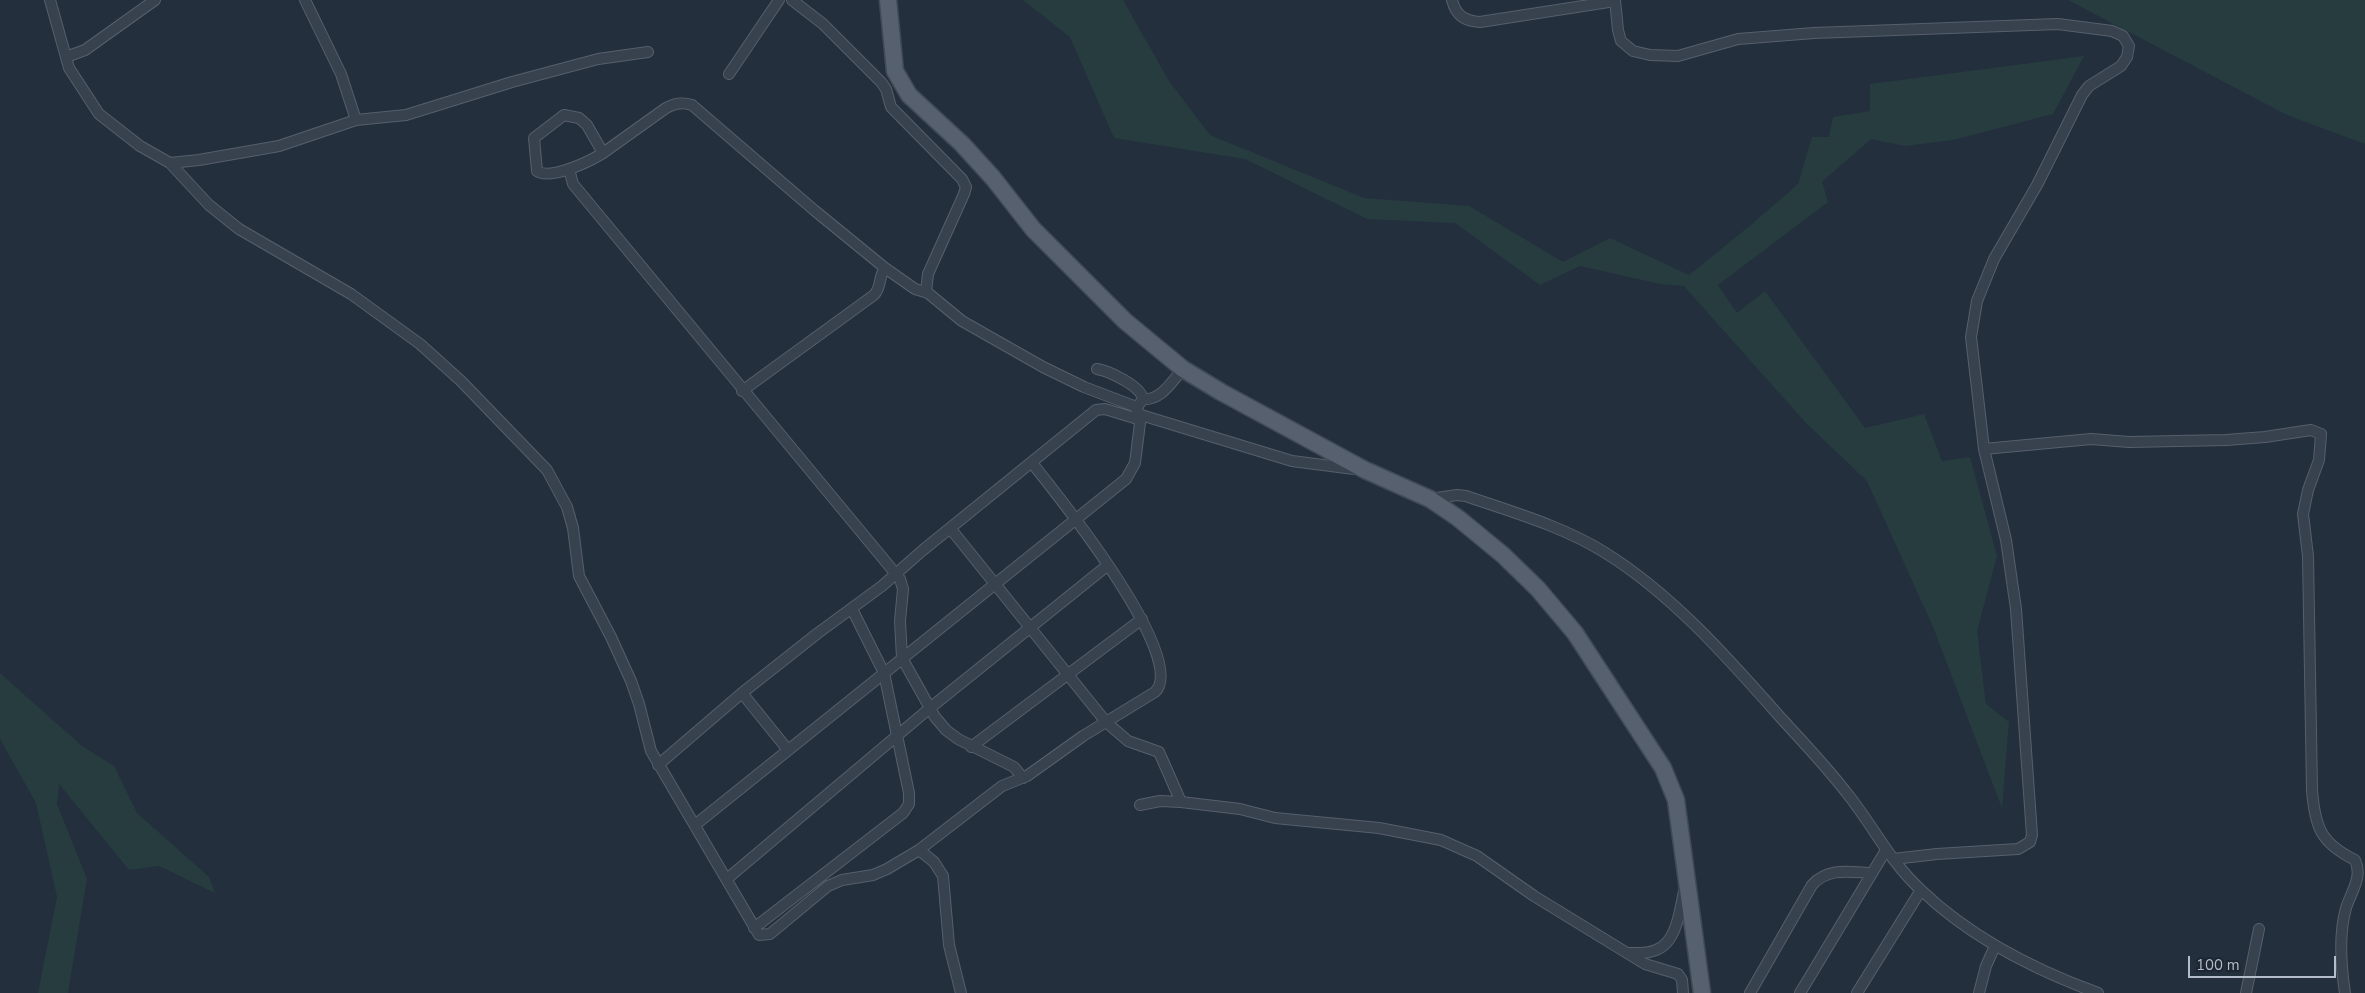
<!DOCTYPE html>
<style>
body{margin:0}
#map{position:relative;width:2365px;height:993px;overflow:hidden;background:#242f3e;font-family:"Nunito Sans",sans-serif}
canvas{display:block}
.scale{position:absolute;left:2188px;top:956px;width:148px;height:22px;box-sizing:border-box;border:2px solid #b4bcc9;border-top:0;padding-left:6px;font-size:15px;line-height:18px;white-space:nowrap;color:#b4bcc9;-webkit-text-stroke:4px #1d2633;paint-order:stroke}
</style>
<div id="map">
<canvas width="2365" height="993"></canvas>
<div class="scale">100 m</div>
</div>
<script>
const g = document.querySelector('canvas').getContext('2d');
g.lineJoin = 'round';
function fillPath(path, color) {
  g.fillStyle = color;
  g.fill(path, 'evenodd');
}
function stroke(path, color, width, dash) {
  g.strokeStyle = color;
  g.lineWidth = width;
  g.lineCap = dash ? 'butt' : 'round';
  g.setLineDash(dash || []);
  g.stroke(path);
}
fillPath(new Path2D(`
 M1023,0H1123L1169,81L1210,135L1364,198L1469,206L1563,262L1610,238L1689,275L1752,224L1798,184L1812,137H1829L1833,117L1870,111V84L2084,56L2053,114L1953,140L1905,146L1871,139L1822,182L1828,202L1718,285L1737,313L1765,291L1865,428L1924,414L1942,461L1970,457L1997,556L1977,631L1986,704L2009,722L2002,808L1933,627L1867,481L1806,423L1684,286L1660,284L1580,266L1540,285L1455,223L1367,219L1245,159L1114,138L1070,37Z
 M2068,0H2365V144L2287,115Z
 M0,673L82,746L114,766L137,813L209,877L215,893L159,866L129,870L59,784L57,804L87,879L68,993H38L57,897L36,803L0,739Z`), '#263c3f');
const minor = new Path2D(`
 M50,0L69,68L99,114L140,146L170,163L199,160L279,146L356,120L406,115L512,82L598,59L648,52
 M305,0L341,74L356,120
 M792,0L823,24L881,82L886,89L891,107L962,179L966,187L964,194L928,274L926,292
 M1452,0C1456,16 1465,21 1480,22L1615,1
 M1615,0L1618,30L1621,41L1633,51L1650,55L1678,56L1738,39L1814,33L2058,24L2112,31L2123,36L2129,46L2127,57L2121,66L2089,86L2082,95L2037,185L1994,259L1977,301L1971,337L1984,449L2006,540L2016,609L2032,835L2030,842L2018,849L1937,854L1893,859
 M66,57L85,50L155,0
 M729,74L779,0
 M603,153L587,125L579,118L564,115L534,138L537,171C549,180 586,163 598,156L603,153L666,108C675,103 682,102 692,105L814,210L885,268L915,289L928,293L962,321L1043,367L1084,387L1134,406L1141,415L1135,463L1126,479L695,825
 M170,163L209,205L239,229L351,294L420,344L461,381L547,470L567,507L573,528L579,576L611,637L631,681L639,704L651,751L759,935L770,934L828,886L842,880L873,875L887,869L919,850L1002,786L1027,776L1083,736L1155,692C1190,659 1056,493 1032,463
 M569,169L573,184L900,579L903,589L900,621L902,658L935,717L946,730L958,739L1014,767L1023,778
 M1097,369C1109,371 1141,386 1143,399L1137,407
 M742,391L874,295C882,287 878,277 885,268
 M1143,399C1161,401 1172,381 1183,369
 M1141,415L1292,461L1354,469
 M1984,449L2091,439L2129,442L2226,440L2265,437L2311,430L2321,434L2319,460L2308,490L2303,514L2308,556L2312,790C2315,828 2321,843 2355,860C2363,877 2351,892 2346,908C2339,933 2341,967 2345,993
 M1430,499L1457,495L1466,496C1512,512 1562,526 1604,552C1672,594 1728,658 1781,718C1803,742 1826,766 1846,792C1872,824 1890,862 1921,890C1970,937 2035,970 2098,993
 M950,528L1106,722L1128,741L1159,752L1181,802
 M742,693L788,750
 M971,747L1142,619
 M658,765L742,693L818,633L882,586L923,550L1096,410L1105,409L1141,420
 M1140,805L1160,801L1181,802L1240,809L1275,818L1379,828L1441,840L1477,856L1534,896L1645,964L1678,974L1682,980L1683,993
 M919,850L934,862L943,876L949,945L961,993
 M728,878L930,708L1108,565
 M754,928L903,813L909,804V793L884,673L852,609
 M1628,953C1637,953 1647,954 1656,950C1678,942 1680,907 1685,887
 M1750,993L1812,885C1828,867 1850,872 1872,873
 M1800,993L1886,850
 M1857,993L1921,890
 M1979,993L1986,966L1995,946
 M2246,993L2259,929`);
const primary = new Path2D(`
 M888,0L895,71L909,95L962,144L993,178L1033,229L1125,321L1183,369L1221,392L1365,470L1430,499L1458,518L1503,555L1538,589L1575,633L1663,768L1676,800L1702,993`);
stroke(minor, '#565f6c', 12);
stroke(primary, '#414a57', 19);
stroke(minor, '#38414e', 10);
stroke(primary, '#56606e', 16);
</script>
